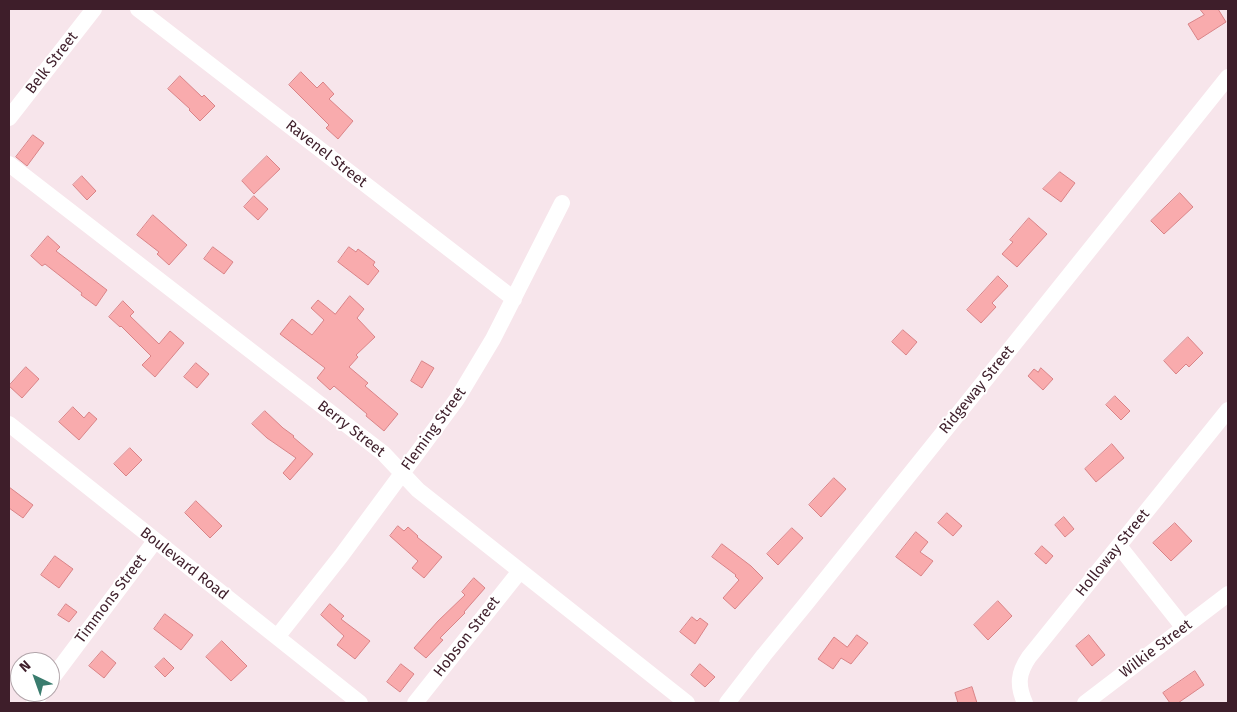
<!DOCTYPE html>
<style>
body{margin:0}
#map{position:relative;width:1237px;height:712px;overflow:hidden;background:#f7e5eb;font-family:"Fira Sans",sans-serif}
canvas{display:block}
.frame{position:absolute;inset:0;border:10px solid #3e1e2a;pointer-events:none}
.north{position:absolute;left:10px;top:652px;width:50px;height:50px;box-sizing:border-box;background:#fff;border:1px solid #b2a5aa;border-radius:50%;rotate:318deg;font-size:14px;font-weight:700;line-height:20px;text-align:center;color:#3e1e2a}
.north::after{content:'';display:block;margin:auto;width:18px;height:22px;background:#3a7c6e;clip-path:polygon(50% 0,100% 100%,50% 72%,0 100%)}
</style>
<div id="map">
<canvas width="1237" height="712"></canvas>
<div class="frame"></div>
<div class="north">N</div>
</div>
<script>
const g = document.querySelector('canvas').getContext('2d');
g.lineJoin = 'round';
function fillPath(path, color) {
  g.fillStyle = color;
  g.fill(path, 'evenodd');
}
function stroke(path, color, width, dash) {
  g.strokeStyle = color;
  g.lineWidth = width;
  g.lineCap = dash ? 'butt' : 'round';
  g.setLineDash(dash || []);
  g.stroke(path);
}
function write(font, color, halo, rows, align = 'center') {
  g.font = font + ' "Fira Sans",sans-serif';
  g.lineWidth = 4;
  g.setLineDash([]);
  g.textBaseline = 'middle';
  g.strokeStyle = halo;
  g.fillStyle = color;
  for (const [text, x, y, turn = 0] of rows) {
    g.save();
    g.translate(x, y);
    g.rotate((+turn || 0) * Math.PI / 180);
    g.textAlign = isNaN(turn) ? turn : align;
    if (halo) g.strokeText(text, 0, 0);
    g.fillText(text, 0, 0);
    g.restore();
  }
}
const building = new Path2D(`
 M1200,9H1218L1226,22L1198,40L1188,24L1204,15Z
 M301,72L317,88L323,82L334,94L329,99L353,121L338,139L326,128L329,125L289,85Z
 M180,76L202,97L204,95L215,106L200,121L189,110L190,109L168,89Z
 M33,135L44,143L27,166L16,157Z
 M267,156L280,169L254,194L242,181Z
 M1060,172L1075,183L1061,202L1043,189Z
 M82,176L96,191L87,200L73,185Z
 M1180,193L1193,207L1164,234L1151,221Z
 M254,196L268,209L258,220L244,207Z
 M153,215L187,245L169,265L157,254L159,252L137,235Z
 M1029,218L1047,234L1017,267L1002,254L1013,242L1010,240Z
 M48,236L60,247L56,251L107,290L96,306L81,295L82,293L45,264L42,266L31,256Z
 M213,247L233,262L224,274L204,259Z
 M349,247L356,252L358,249L375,262L373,265L379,271L368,285L338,262Z
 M998,276L1008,286L992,303L996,307L981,323L967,310Z
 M350,296L364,309L357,318L375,337L356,355L358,357L349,367L368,383L365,386L398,414L384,431L366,416L367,414L334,386L330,390L317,378L325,368L280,334L292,319L312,335L324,320L311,308L318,300L335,314Z
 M123,301L134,312L130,316L159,344L170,331L184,343L155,377L142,365L151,356L121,326L120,327L109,317Z
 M903,330L917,342L906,355L892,342Z
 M1188,337L1203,353L1189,367L1186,364L1176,374L1164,361Z
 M422,361L434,368L422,388L411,381Z
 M196,363L209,374L197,388L184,377Z
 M26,367L39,379L22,398L9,386Z
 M1041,368L1053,379L1043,390L1028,376L1034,369L1038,372Z
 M1115,396L1130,411L1121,420L1106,405Z
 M73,407L84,418L89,412L97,419L79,440L59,422Z
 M265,411L283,428L294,436L293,437L313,454L290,480L283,473L296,458L267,438L252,424Z
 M1112,444L1124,458L1096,482L1085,469Z
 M130,448L142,460L126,476L114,464Z
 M834,478L846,489L821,517L809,505Z
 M9,487L33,505L23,518L9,508Z
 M196,501L222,526L210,538L185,513Z
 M947,513L962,526L953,536L938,523Z
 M1064,517L1074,529L1065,537L1055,525Z
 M1175,523L1192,541L1171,561L1153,543Z
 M398,526L404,531L408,527L418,536L417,537L442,557L424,578L412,568L418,561L390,536Z
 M792,528L803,538L778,565L767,554Z
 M916,532L928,542L920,552L933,561L921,576L896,557Z
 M722,544L751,566L763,578L735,609L723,598L739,580L735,576L736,575L712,557Z
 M1042,546L1053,556L1046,564L1035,554Z
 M55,556L73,569L59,588L41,575Z
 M474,578L485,588L464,612L465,613L440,638L443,640L426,658L414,648L438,621L465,595L462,592Z
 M998,601L1012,616L988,640L974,625Z
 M66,604L77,612L69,622L58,615Z
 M330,604L344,616L341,619L370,641L355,659L337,645L344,636L321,615Z
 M165,614L193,635L181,650L154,629Z
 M692,617L697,621L700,618L708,624L695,644L680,632Z
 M857,635L868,643L851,664L841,658L833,669L818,659L834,637L847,647Z
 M1089,635L1105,655L1092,666L1076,646Z
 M222,641L247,666L231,681L206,657Z
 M102,651L116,663L104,678L89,666Z
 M164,658L174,668L165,677L155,667Z
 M401,664L414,674L400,692L387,682Z
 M700,664L715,677L705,687L691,675Z
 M1195,671L1204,685L1178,703H1170L1163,693Z
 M972,687L977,703H958L955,693Z`);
fillPath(building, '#f9abad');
stroke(building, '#d98387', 1);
stroke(new Path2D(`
 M138,9L514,299
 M9,118L94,9
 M9,164L383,453L418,490L687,703
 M9,424L360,703
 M1119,546L1184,628
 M277,637L341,556L457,399L493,339L562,203
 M50,681L155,541
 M34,703L42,692
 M415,703L520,571
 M727,703L764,655L805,605L1228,77
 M1025,703C1017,685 1018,673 1029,657L1228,410
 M1085,703L1228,594`), '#fff', 16);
write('15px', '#3e1e2a', '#fff', [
 ["Belk Street",52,63,-52],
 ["Ravenel Street",326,154,38],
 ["Ridgeway Street",977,390,-51],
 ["Berry Street",351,429,38],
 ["Fleming Street",434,429,-54],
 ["Holloway Street",1113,553,-51],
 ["Boulevard Road",184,564,38],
 ["Timmons Street",111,599,-53],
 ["Hobson Street",467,637,-52],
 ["Wilkie Street",1156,649,-37]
]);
</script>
